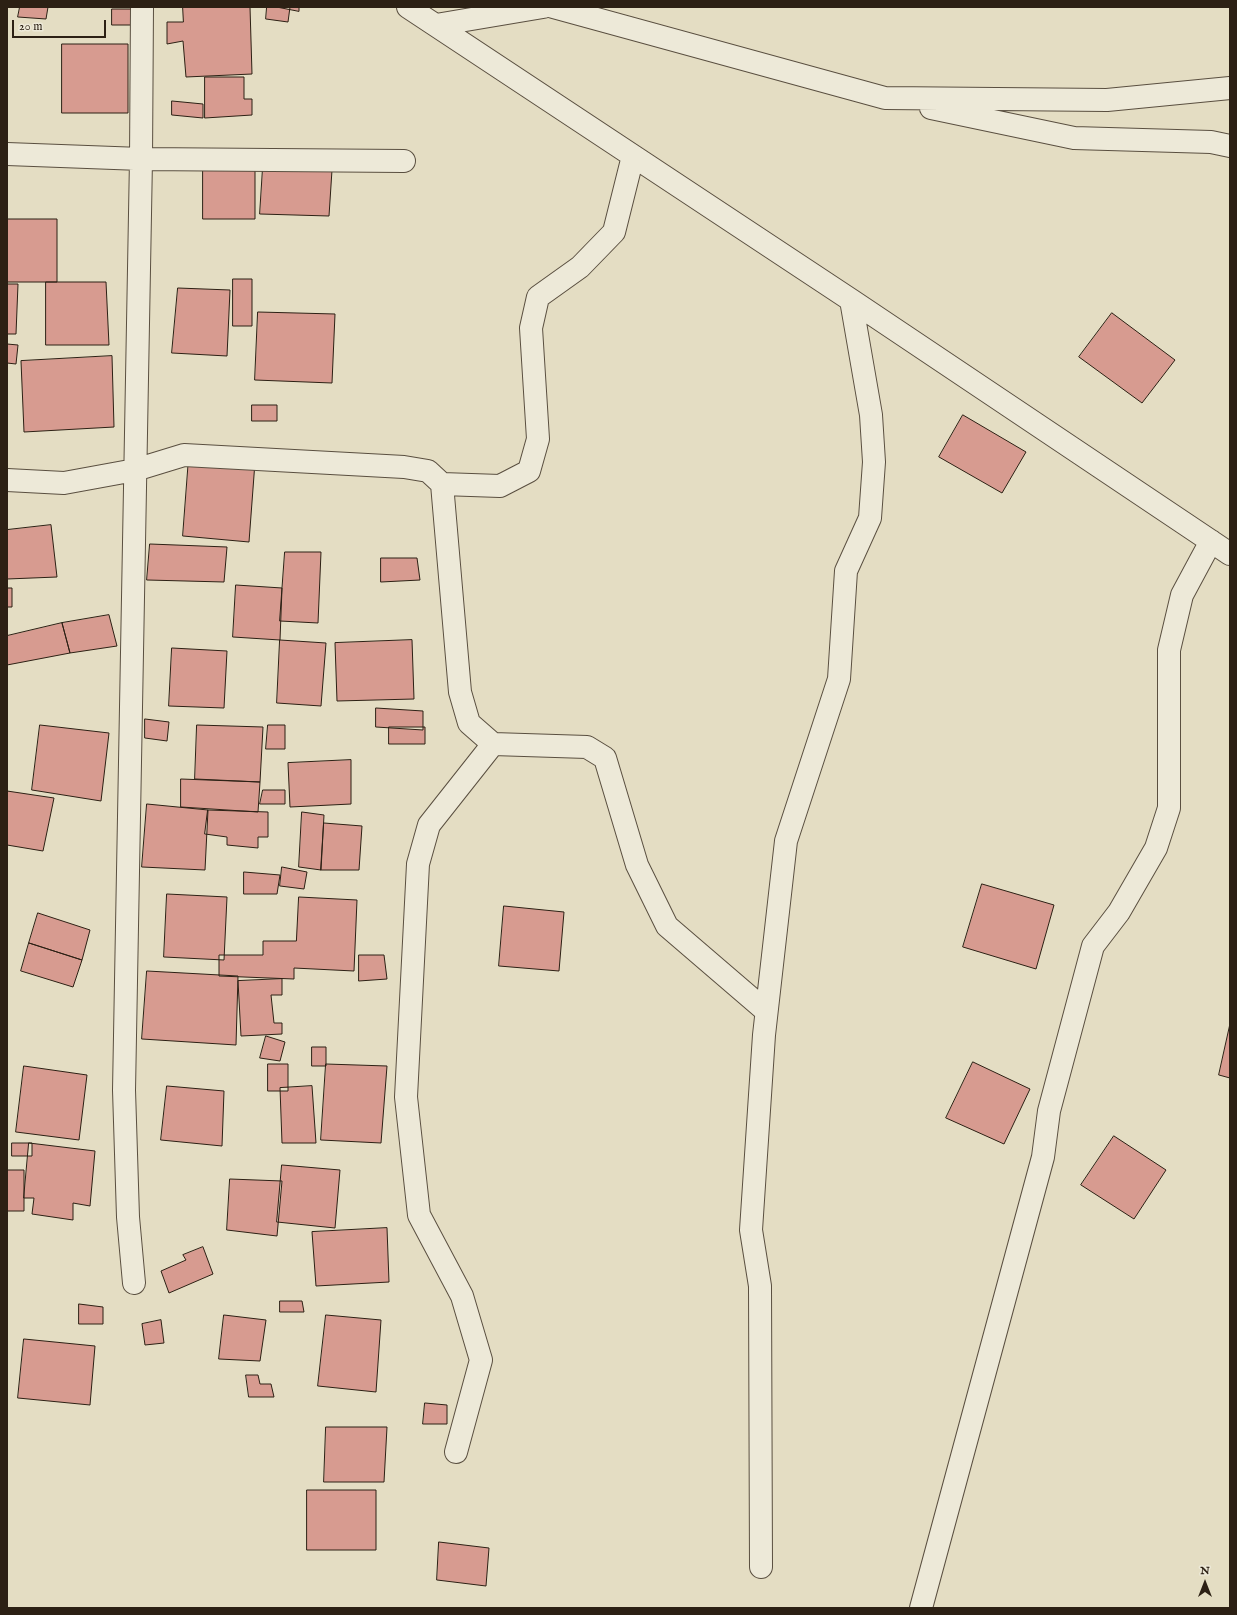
<!DOCTYPE html>
<style>
body{margin:0}
#map{position:relative;width:1237px;height:1615px;overflow:hidden;background:#e4ddc3;font-family:"IM FELL English",serif}
canvas{display:block}
.frame{position:absolute;inset:0;border:8px solid #2c2014;pointer-events:none}
.north{position:absolute;left:1185px;top:1563px;width:40px;height:40px;-webkit-text-stroke:3px #ede9d8;paint-order:stroke;rotate:0deg;font-size:11px;font-weight:700;line-height:16px;text-align:center;color:#2c2014}
.north::after{content:'';display:block;margin:auto;width:14px;height:18px;background:#2c2014;clip-path:polygon(50% 0,100% 100%,50% 72%,0 100%)}
.scale{position:absolute;left:12px;top:20px;width:94px;height:18px;box-sizing:border-box;border:2px solid #2c2014;border-top:0;padding-left:5px;font-size:12px;line-height:14px;white-space:nowrap;color:#2c2014;-webkit-text-stroke:3px #ede9d8;paint-order:stroke}
</style>
<div id="map">
<canvas width="1237" height="1615"></canvas>
<div class="frame"></div>
<div class="north">N</div>
<div class="scale">20 m</div>
</div>
<script>
const g = document.querySelector('canvas').getContext('2d');
g.lineJoin = 'round';
function fillPath(path, color) {
  g.fillStyle = color;
  g.fill(path, 'evenodd');
}
function stroke(path, color, width, dash) {
  g.strokeStyle = color;
  g.lineWidth = width;
  g.lineCap = dash ? 'butt' : 'round';
  g.setLineDash(dash || []);
  g.stroke(path);
}
const building = new Path2D(`
 M20,7H48L46,19L18,17Z
 M183,7H250L252,74L186,77L183,41L167,44V22H183Z
 M267,7H290L288,22L266,19Z
 M277,7H299V11Z
 M112,9H131V25H112Z
 M62,44H128V113H62Z
 M205,77H244V99H252V115L205,118Z
 M172,101L203,104V118L172,115Z
 M263,167L332,170L329,216L260,214Z
 M203,170H255V219H203Z
 M7,219H57V282H7Z
 M233,279H252V326H233Z
 M46,282H106L109,345H46Z
 M7,284H18L16,334H7Z
 M178,288L230,290L227,356L172,353Z
 M258,312L335,314L332,383L255,380Z
 M1112,313L1175,360L1142,403L1079,357Z
 M7,344L18,345L16,364L7,363Z
 M112,356L114,427L24,432L21,361Z
 M252,405H277V421H252Z
 M963,415L1026,452L1002,493L939,457Z
 M189,457L255,462L249,542L183,536Z
 M51,525L57,577L7,579V530Z
 M150,544L227,547L224,582L147,580Z
 M285,552H321L318,623L280,621Z
 M381,558H417L420,580L381,582Z
 M236,585L282,588L280,640L233,637Z
 M7,588H12V607H7Z
 M109,615L117,646L70,653L62,623Z
 M62,623L70,653L7,665V636Z
 M280,640L326,643L321,706L277,703Z
 M412,640L414,699L337,701L335,643Z
 M172,648L227,651L224,708L169,706Z
 M376,708L423,711V730L376,727Z
 M145,719L169,722L167,741L145,738Z
 M40,725L109,733L101,801L32,790Z
 M197,725L263,727L260,782L195,779Z
 M268,725H285V749H266Z
 M389,727H425V744H389Z
 M351,760V804L290,807L288,763Z
 M181,779L260,782L258,812L181,807Z
 M263,790H285V804H260Z
 M7,791L54,798L43,851L7,845Z
 M147,804L208,810L205,870L142,867Z
 M208,810L268,812V837H258V848L227,845V837L205,834Z
 M302,812L324,815L321,870L299,867Z
 M324,823L362,826L359,870H321Z
 M282,867L307,872L304,889L280,886Z
 M244,872L280,875L277,894H244Z
 M982,884L1054,905L1036,969L963,947Z
 M167,894L227,897L224,960L164,957Z
 M299,897L357,900L354,971L294,968V979L219,976V955H263V941H296Z
 M504,906L564,912L559,971L499,966Z
 M38,913L90,930L82,960L29,943Z
 M29,943L82,960L73,987L21,971Z
 M359,955H384L387,979L359,981Z
 M147,971L238,976L236,1045L142,1039Z
 M282,979V995H271L274,1023H282V1034L241,1036L238,981Z
 M1230,1024V1078L1219,1075Z
 M266,1036L285,1042L280,1061L260,1058Z
 M312,1047H326V1066H312Z
 M973,1062L1030,1089L1004,1144L946,1118Z
 M268,1064H288V1091H268Z
 M326,1064L387,1066L381,1143L321,1140Z
 M24,1066L87,1075L79,1140L16,1132Z
 M167,1086L224,1091L222,1146L161,1140Z
 M312,1086L316,1143H282L280,1088Z
 M1114,1136L1166,1170L1134,1219L1081,1185Z
 M12,1143H32V1156H12Z
 M29,1143L95,1151L90,1206L73,1203V1220L32,1214L34,1198H24Z
 M282,1165L340,1170L335,1228L277,1222Z
 M7,1170H24V1211H7Z
 M230,1179L282,1181L277,1236L227,1230Z
 M387,1228L389,1282L316,1286L312,1232Z
 M203,1247L213,1274L169,1293L161,1271L186,1260L183,1255Z
 M280,1301H302L304,1312H280Z
 M79,1304L103,1307V1324H79Z
 M224,1315L266,1320L260,1361L219,1359Z
 M326,1315L381,1320L376,1392L318,1386Z
 M161,1320L164,1343L145,1345L142,1324Z
 M24,1339L95,1346L90,1405L18,1398Z
 M246,1375H258L260,1384H271L274,1397H249Z
 M425,1403L447,1405V1424H423Z
 M326,1427H387L384,1482H324Z
 M307,1490H376V1550H307Z
 M439,1542L489,1548L486,1586L437,1580Z`);
fillPath(building, '#d79b90');
stroke(building, '#2c2014', 1);
const street = new Path2D(`
 M408,7L851,300L1230,554
 M553,7L885,98L1107,100L1230,88
 M436,25L543,7
 M931,108L1074,138L1211,142L1230,146
 M7,154L141,159L404,161
 M7,480L64,483L135,470L184,455L404,467L428,471L442,484L460,692L469,723L493,744L587,747L605,758L637,865L667,926L766,1011
 M442,484L500,486L529,471L538,439L531,328L538,297L580,267L614,232L633,156
 M134,1283L128,1217L124,1090L141,159L142,7
 M456,1452L481,1360L462,1296L419,1215L406,1097L418,864L429,825L493,744
 M761,1567L760,1286L751,1230L764,1035L786,841L839,679L846,571L870,518L874,462L871,415L851,300
 M921,1608L1043,1157L1049,1111L1093,946L1119,912L1156,848L1169,808V650L1182,595L1211,541`);
stroke(street, '#5a4f40', 24);
stroke(street, '#ede9d8', 22);
</script>
